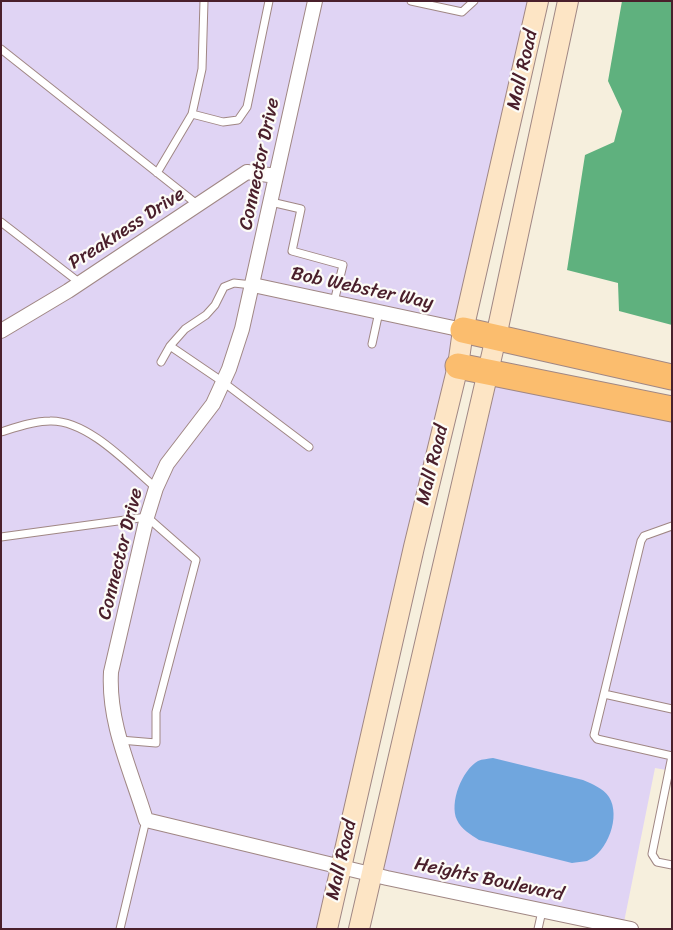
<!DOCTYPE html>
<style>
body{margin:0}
#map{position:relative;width:673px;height:930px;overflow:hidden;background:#f6efdd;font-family:Sriracha,sans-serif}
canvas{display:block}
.frame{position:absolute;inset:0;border:2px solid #4a1f2b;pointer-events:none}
</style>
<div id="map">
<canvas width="673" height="930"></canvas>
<div class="frame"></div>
</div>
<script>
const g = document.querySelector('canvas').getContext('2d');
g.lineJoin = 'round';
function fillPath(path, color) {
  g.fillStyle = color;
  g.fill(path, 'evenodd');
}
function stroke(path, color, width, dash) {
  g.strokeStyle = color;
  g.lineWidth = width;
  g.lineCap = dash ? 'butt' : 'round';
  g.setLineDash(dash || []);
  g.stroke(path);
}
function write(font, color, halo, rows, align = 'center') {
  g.font = font + ' Sriracha,sans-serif';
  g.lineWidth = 4.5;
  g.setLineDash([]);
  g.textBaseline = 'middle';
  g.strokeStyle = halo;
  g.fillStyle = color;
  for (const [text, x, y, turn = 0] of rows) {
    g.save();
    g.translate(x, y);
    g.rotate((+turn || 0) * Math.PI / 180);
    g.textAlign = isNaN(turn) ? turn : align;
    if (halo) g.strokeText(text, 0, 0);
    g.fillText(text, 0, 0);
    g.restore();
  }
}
fillPath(new Path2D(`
 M1,1H538L327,929H1Z
 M488,373L672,409V771L655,768L623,927L372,873Z`), '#e0d4f4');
fillPath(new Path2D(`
 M622,1H672V325L619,311L618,283L567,270L585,155L614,142L622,111L608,81Z`), '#5fb17e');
fillPath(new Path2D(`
 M493,758L583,780C592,784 603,788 609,797C621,816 608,852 587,861C583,862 576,862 572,863L479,840C471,835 461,829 457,820C449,803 462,770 478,761C482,759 488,759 493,758Z`), '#70a6de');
const service = new Path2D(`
 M411,1L462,12L474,1
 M1,49L198,205
 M192,114L223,122L238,120L247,107L269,1
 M157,173L192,114L202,69L204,1
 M271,202L301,209L292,251L343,265L334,302
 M1,222L80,283
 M372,344L379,312
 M170,346L223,382L309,447
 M161,362L170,346L185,329L206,315L215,305L224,287L234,283L252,285
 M1,432C17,427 34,421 50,421C88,420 129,465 156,488
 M672,526L644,536L641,541L594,735L597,739L672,756
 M1,537L147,517L196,560L156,712V743L120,740
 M604,694L672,709
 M672,756L652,854L657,862L672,865
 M120,929L146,820
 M538,929L542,911`);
const minor = new Path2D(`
 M315,1L242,329L229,369L213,404L167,464L156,488L147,517L111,672C108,724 131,770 146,820L387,878L631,929
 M253,285L463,330
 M1,331L68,291L247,172L276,176`);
const secondary = new Path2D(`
 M327,929L414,547L458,366L463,330L538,1
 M359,929L496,337L568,1`);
const motorway = new Path2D(`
 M463,330L672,377
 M458,366L672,409`);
stroke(service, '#a08784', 9);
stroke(minor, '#a08784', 16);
stroke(secondary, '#a08784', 22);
stroke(motorway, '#a08784', 27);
stroke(service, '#fff', 7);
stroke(minor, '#fff', 14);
stroke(secondary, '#fde5c5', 20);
stroke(motorway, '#fbbd6e', 25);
write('19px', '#4a1f2b', '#fdfcf7', [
 ["Mall Road",523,70,-77],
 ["Connector Drive",260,164,-78],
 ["Preakness Drive",127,229,-33],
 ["Bob Webster Way",362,289,12],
 ["Mall Road",433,465,-76],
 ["Connector Drive",121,554,-76],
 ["Mall Road",342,860,-77],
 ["Heights Boulevard",489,880,12]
]);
</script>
